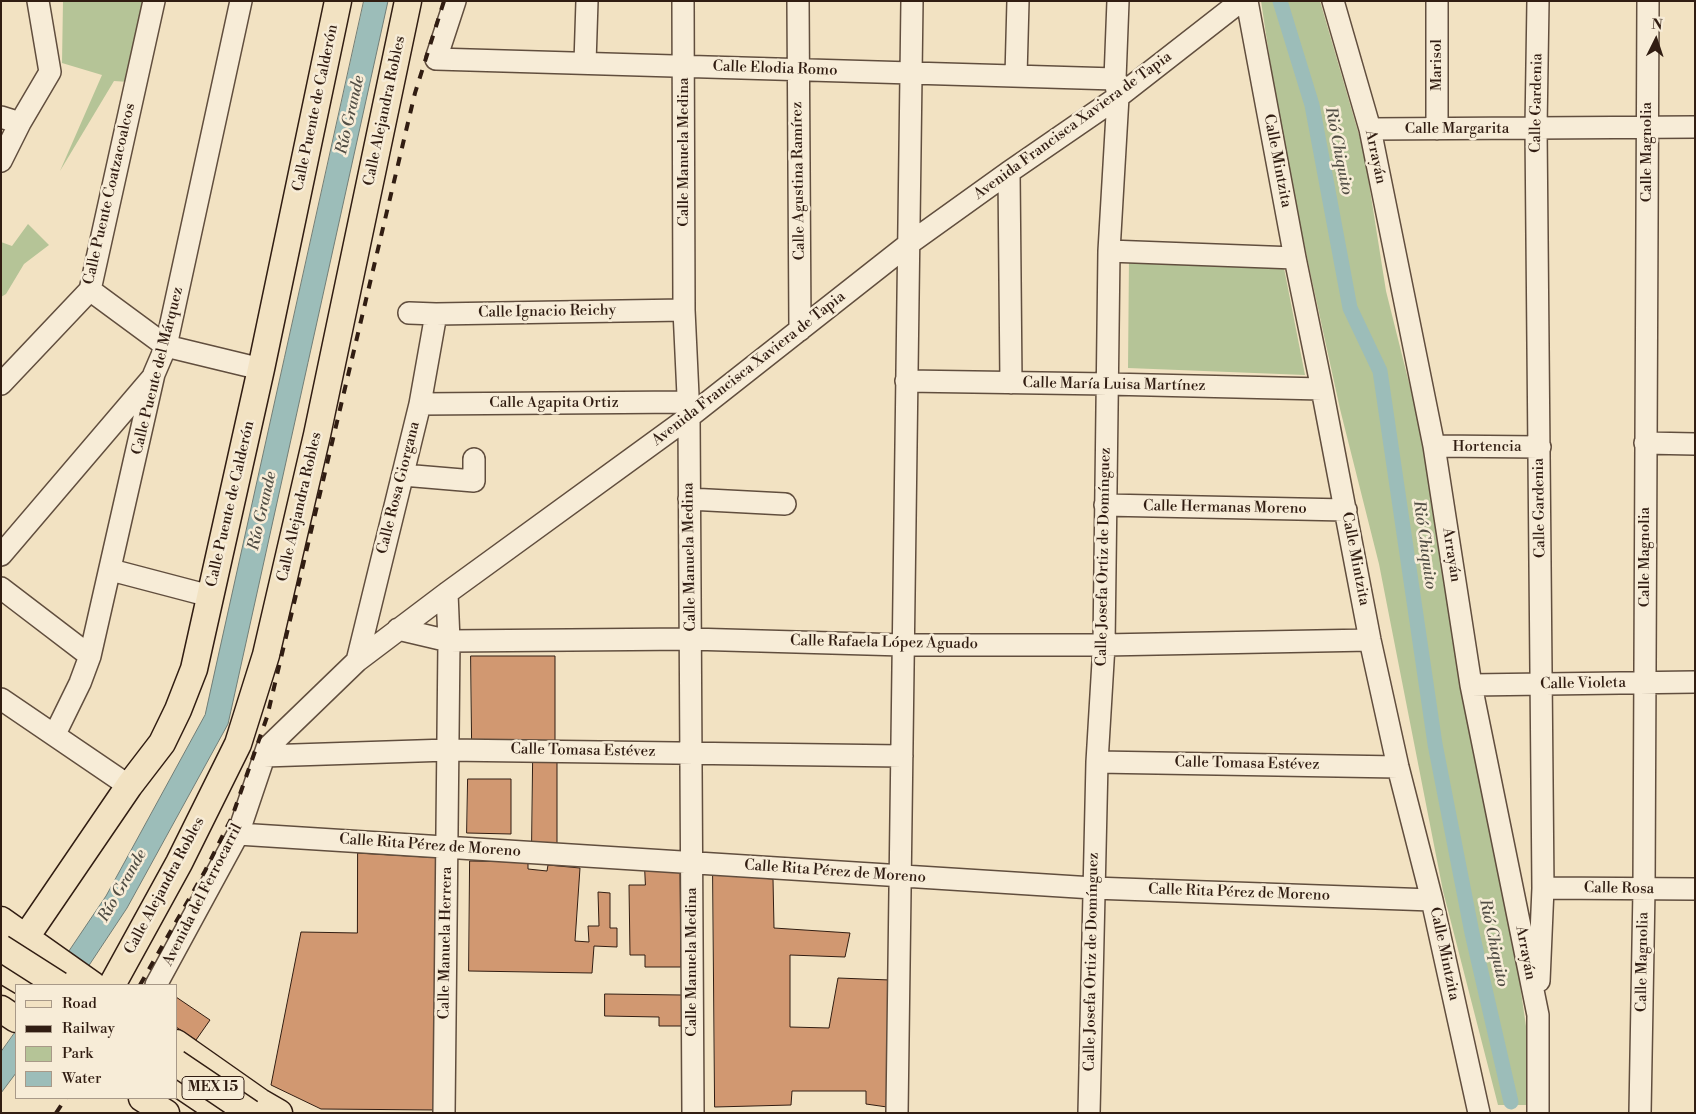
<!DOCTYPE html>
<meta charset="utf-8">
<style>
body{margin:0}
#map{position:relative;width:1696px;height:1114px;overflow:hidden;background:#f2e2c2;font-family:"Libre Bodoni",serif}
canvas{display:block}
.frame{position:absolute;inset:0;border:2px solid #311d12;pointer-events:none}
.legend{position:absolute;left:15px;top:984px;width:162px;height:115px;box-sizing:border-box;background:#f7ecd7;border:1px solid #a89988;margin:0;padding:6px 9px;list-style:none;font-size:15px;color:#311d12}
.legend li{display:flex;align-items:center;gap:10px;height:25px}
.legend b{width:25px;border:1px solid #a89988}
.north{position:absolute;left:1631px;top:15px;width:50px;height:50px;-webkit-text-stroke:4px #f7ecd7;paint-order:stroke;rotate:4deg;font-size:14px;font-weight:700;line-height:20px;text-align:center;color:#311d12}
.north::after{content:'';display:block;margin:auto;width:18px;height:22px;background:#311d12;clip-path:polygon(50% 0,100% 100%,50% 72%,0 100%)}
</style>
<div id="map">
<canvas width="1696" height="1114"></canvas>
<div class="frame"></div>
<ul class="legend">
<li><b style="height:6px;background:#f2e2c2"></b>Road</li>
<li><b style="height:6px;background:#311d12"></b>Railway</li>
<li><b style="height:14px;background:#b5c497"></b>Park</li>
<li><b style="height:14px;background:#9cbdb9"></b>Water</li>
</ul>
<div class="north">N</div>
</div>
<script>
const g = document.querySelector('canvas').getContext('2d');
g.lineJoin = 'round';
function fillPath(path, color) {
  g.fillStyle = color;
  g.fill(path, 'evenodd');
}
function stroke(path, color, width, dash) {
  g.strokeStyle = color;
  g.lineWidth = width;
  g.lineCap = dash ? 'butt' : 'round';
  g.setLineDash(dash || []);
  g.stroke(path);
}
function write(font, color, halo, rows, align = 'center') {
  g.font = font + ' "Libre Bodoni",serif';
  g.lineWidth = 5;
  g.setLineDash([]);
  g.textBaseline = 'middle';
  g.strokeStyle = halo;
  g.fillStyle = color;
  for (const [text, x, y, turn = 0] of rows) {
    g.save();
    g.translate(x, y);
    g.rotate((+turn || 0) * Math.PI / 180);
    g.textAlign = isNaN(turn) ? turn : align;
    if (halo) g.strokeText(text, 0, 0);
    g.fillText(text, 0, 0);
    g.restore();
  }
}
fillPath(new Path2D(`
 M63,1H143L129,82L114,81L60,171L102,75L62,63Z
 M1261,1H1320L1364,152L1386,291L1422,435L1447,572L1477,771L1514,944L1527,1033L1533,1105H1498L1443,891L1379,564L1340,409L1311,276L1281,134Z
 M28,224L49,245L24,264L6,294L1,297V242L12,246Z
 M1129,258L1283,263L1305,375L1128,368Z`), '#b5c497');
const water = new Path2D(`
 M364,1H388L228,724L127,908L76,985H46L106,896L205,715Z
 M16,1031V1073L1,1093V1052Z`);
fillPath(water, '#9cbdb9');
stroke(water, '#717d76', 1);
stroke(new Path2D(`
 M1280,1L1312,105L1350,308L1380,371L1435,744L1472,933L1511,1102`), '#9cbdb9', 15);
const building = new Path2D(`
 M471,656H555V743H472Z
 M533,762H557V844H532Z
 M468,779H511V834L467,833Z
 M358,853L443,858L438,1110L321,1109L271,1085L301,932L357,933Z
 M470,861L528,862V869L547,871L548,865L580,868L575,941L589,942L588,926H599L598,892L610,893V928H617V947L594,946L592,973L469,971Z
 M645,868H680L681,967H645V955H630L629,885H645Z
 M713,874L773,879L774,928L850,933L845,957L790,955V1027L829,1028L838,978L890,980L887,1107L866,1104V1091H792L791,1105L715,1107Z
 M605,994L682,995V1026H659V1017L605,1016Z
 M176,997L210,1020L196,1040L176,1027Z`);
fillPath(building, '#d19871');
stroke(building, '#311d12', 1);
const minor = new Path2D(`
 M455,1L436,59L1115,79
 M683,1L684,310L689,417L693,1113
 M798,1L800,330
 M1247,1L1295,258L1322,389L1370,640L1398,767L1432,900L1479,1113
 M1333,1L1370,129L1434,446L1471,685L1538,1015V1113
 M1437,1V129
 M1538,1L1536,128L1543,888L1539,981
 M585,63L587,1
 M1016,76L1018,1
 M1,117L20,123
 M1370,129L1695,127
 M1,161L20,123L50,72L38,1
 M1009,172L1011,383
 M1109,251L1295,258
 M90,290L166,346L261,369
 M409,313L436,314L684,310
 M906,381L1108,384L1322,389
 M1,384L90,290L154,1
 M420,404L688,402
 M1645,443L1695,444
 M1434,446L1540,447
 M403,475L474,481V459
 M689,499L785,504
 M1105,505L1346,510
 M1,555L152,378
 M111,570L210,596
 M1,588L90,656
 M398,629L449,641L690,639L903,645H1104L1370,640
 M357,661L420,404L436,314
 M1471,685L1695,682
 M1,699L129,786
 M55,734L80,683L90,656L154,374L166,346L241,1
 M264,756L448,750L902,756
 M1097,762L1398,767
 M238,834L1093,888L1432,900
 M1543,888L1695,889
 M156,985L238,834L267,748L357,661L447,593L689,417L910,243L1009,172L1118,97L1241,1
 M444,1113L449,641L447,593
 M897,1113L912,1
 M1089,1113L1097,762L1104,645L1109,251L1118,97L1115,79L1118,1
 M1640,1113L1644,889L1648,1`);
const major = new Path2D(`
 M1,920L93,985
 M1,948L26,937L129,786L162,743L178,710L194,669L261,369L338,1
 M1,969L28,985
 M112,985L179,863L238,744L266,655L317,435L408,1
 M1,1009L16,1019
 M176,1043L260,1102L279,1113
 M176,1082L222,1113
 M142,1098L166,1113`);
stroke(minor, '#614e3e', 24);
stroke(major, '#311d12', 29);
stroke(minor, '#f7ecd7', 21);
stroke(major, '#f2e2c2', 26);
stroke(new Path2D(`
 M140,985L205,871L232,817L267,717L415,93L444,1
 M56,1113L66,1098`), '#311d12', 4, [9, 9]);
const majorBridge = new Path2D(`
 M1,948L59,985
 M176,1063L250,1113`);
stroke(majorBridge, '#311d12', 29, []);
stroke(majorBridge, '#f2e2c2', 26);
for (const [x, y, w] of [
 [213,1088,62]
]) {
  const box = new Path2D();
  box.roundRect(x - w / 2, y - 11.5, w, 23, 4);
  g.fillStyle = '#f7ecd7';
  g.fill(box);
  stroke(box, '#311d12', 1);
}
write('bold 14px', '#311d12', null, [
 ["MEX 15",213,1088]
]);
write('15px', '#311d12', '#f7ecd7', [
 ["Marisol",1437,65,-90],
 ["Calle Elodia Romo",775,69,2],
 ["Calle Gardenia",1537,103,-89],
 ["Calle Puente de Calderón",316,108,-78],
 ["Calle Alejandra Robles",385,111,-78],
 ["Avenida Francisca Xaviera de Tapia",1073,126,-36],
 ["Calle Margarita",1457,129],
 ["Calle Manuela Medina",684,152,-90],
 ["Calle Magnolia",1647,152,-90],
 ["Arrayán",1375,157,78],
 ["Calle Mintzita",1277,161,79],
 ["Calle Agustina Ramírez",799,181,-91],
 ["Calle Puente Coatzacoalcos",110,194,-77],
 ["Calle Ignacio Reichy",547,312,-1],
 ["Avenida Francisca Xaviera de Tapia",749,369,-38],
 ["Calle Puente del Márquez",158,371,-76],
 ["Calle María Luisa Martínez",1114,385,1],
 ["Calle Agapita Ortiz",554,403],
 ["Hortencia",1487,447],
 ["Calle Rosa Giorgana",399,488,-76],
 ["Calle Puente de Calderón",231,504,-77],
 ["Calle Alejandra Robles",300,507,-77],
 ["Calle Hermanas Moreno",1225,508,1],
 ["Calle Gardenia",1540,508,-91],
 ["Arrayán",1451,555,81],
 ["Calle Manuela Medina",690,557,-91],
 ["Calle Josefa Ortiz de Domínguez",1104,557,-89],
 ["Calle Magnolia",1645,557,-90],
 ["Calle Mintzita",1355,559,79],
 ["Calle Rafaela López Aguado",884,643,1],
 ["Calle Violeta",1583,684,-1],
 ["Calle Tomasa Estévez",583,751,1],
 ["Calle Tomasa Estévez",1247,764,1],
 ["Calle Rita Pérez de Moreno",430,846,4],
 ["Calle Rita Pérez de Moreno",835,872,4],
 ["Calle Alejandra Robles",165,886,-62],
 ["Calle Rosa",1619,889,1],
 ["Calle Rita Pérez de Moreno",1239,893,2],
 ["Avenida del Ferrocarril",203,895,-63],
 ["Calle Manuela Herrera",446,943,-89],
 ["Arrayán",1525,953,79],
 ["Calle Mintzita",1444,954,78],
 ["Calle Manuela Medina",692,962,-90],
 ["Calle Josefa Ortiz de Domínguez",1092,962,-89],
 ["Calle Magnolia",1643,962,-89]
]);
write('italic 16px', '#514d44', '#f7ecd7', [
 ["Río Grande",351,115,-77],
 ["Rió Chiquito",1338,151,79],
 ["Río Grande",263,511,-77],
 ["Rió Chiquito",1424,545,82],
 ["Río Grande",123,886,-60],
 ["Rió Chiquito",1493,943,78]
]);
</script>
